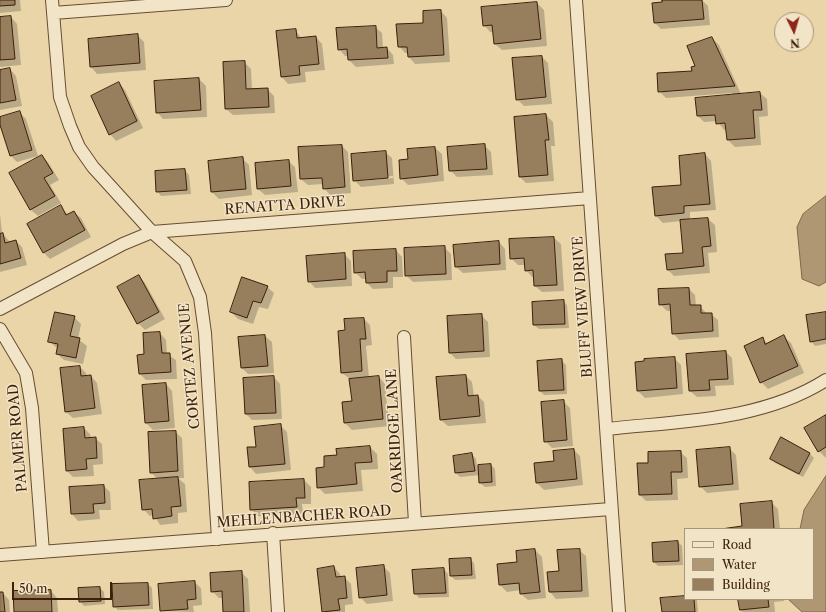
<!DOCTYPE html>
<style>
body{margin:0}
#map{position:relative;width:826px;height:612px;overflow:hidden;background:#ead5a9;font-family:"Libre Caslon Text",serif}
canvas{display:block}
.legend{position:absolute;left:684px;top:528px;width:130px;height:72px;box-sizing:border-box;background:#f1e4c7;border:1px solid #a9957b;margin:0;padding:5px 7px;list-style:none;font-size:12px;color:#3d1f0a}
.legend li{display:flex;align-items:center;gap:8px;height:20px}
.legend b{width:20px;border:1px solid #a9957b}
.north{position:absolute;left:774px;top:12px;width:40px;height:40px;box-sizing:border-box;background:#f1e4c7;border:1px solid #a9957b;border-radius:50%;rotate:175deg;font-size:11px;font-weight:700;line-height:16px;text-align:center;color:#3d1f0a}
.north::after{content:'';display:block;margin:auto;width:14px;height:18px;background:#8f2418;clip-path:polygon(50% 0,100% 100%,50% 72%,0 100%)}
.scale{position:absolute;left:12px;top:582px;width:100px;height:18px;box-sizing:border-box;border:2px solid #3d1f0a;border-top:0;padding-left:5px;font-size:12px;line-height:14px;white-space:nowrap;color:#3d1f0a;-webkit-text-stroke:3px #f1e4c7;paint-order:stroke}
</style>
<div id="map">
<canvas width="826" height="612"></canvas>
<ul class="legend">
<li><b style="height:5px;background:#f1e4c7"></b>Road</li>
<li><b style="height:11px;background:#af9773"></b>Water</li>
<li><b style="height:11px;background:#977e5d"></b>Building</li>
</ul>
<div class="north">N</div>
<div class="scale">50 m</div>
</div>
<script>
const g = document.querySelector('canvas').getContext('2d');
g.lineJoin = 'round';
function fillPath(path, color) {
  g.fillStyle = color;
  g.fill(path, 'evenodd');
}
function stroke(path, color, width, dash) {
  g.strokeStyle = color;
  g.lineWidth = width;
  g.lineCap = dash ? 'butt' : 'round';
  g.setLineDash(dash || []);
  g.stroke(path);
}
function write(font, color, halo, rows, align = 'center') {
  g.font = font + ' "Libre Caslon Text",serif';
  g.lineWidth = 3;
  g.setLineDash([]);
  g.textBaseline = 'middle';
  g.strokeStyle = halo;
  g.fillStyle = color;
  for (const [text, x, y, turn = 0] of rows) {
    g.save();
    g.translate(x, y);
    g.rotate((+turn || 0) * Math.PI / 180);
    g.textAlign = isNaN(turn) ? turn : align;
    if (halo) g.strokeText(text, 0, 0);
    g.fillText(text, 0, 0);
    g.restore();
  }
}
const water = new Path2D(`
 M826,196V282L819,286L802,279L797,227L803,214Z
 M826,476V612H802L788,599H813V529H800L804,510Z`);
fillPath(water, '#af9773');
stroke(water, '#816749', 1);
fillPath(new Path2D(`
 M0,0H20L21,11L0,13Z
 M663,0H702L708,6L710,25L661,29L655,23Z
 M537,3L544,10L547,46L502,50L495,44L494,32H490L484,25Z
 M441,11L447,18L450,62L415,64L409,57V53H405L399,46Z
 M11,17L17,24L21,65L0,67V18Z
 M375,27L382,33L383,48H387L393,55L394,64L356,67L349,60V56H345L339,49Z
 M295,30L302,39L316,37L322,44L325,70L305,72L306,82L288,84L282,77Z
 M137,35L144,42L146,70L97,74L91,67L89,40Z
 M712,38L719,45L741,94L760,93L767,99L768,116L759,117L761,145L735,147L728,140L727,129L724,130L717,121L704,122L698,116L732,95V93L666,98L659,91L693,72Z
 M542,57L548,63L552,104L524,106L517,99Z
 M244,62L251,69L252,90L267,89L274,96L275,113L233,115L226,109Z
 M10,69L16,76L22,106L0,110V71Z
 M199,79L206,86L207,117L163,119L157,112Z
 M119,83L125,90L143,128L116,141L110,134Z
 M19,112L26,119L38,156L17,162L11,156L0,118Z
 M546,115L553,122L555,146H551L554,181L526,183L520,177Z
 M342,146L348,152L351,193L330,195L324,188L323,184L308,185L301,179Z
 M485,146L491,152L493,175L457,177L450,170Z
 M435,148L442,154L444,181L408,185L401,178Z
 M385,152L392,158L394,184L361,187L354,180ZM393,176V178L359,181V179Z
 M705,154L711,161L716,210L690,212V220L708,219L715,225L717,252L708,253L710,273L674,276L667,269L684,253L681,221L663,223L656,216L654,188L682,186Z
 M42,156L48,162L59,180L50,185L61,203L38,216L31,210L10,174Z
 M242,158L249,165L252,195L219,199L212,192L209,162Z
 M288,161L295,167L298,192L265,195L258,189Z
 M185,170L189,175L191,194L161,196L157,191Z
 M61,207L68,215L74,212L81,218L91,237L50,259L44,253Z
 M0,214L2,233H0Z
 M3,234L10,242L16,241L22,247L27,265L0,272V235Z
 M554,238L561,244L564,291L542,292L535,286V277H532L526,270L525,265H518L511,258Z
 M499,242L505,249L506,270L463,273L456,267Z
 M444,247L451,254L452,280L413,282L406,275Z
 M396,250L402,257L403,277H393V288L373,289L367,283L366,279H362L355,272Z
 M344,254L351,261L352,286L315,288L309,281Z
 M139,276L145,283L165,319L145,330L138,323Z
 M267,287L274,293L268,309L259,307L253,324L238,319L231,312Z
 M689,289L695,295L696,306H700L707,314H711L718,320L719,337L679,340L673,333L671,311H667L660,304Z
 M563,301L567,305L569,328L539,329L534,325Z
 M826,313V344L815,346L811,341Z
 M481,315L488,322L490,357L456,359L450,353Z
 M74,317L81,324L78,339L87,346L83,364L64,360L57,354L58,349L50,342Z
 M364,319L370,325L372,345L366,346L369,378L379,377L385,384L389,426L352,430L345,423L343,403L353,402L350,379L342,373L346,331Z
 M160,333L166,340L167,354L176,360L177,379L146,380L140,374L145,355Z
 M265,336L272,342L274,373L248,374L242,368Z
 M784,337L791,343L804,373L768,389L761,382L762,338L768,344Z
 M726,352L732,358L734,385L715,386L716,396L697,397L690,391Z
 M674,358L681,365L683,394L645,398L638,391Z
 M561,360L566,365L567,394L544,395L540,391Z
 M80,367L86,373L87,377L91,376L97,383L102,414L73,418L66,412Z
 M466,376L472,382L474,396H478L484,402L486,423L448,426L441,420Z
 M274,377L280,384L282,419L252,420L246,414Z
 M166,384L172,391L175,428L153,430L146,423L143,386Z
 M563,401L570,408L573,446L552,448L545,441Z
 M826,416V458L819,451L805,429Z
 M280,425L287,432L291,470L256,474L250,467L248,448H257Z
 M84,428L90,434L91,438H95L102,444L103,464L93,465L94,476L73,477L67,471Z
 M175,432L182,438L184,478H178L185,484L187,512L178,513V523L160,525L154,515L150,516L143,509L158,480L151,472Z
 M370,447L377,454L378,469L361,470L363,491L325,494L318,487L325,468L338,456Z
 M729,448L736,455L739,490L707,493L700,486Z
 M574,450L580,456L583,485L544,490L537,483L535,464L555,462Z
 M680,452L687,458L688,478L677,479L678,500L646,501L640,495L649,464Z
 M809,453L814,458L803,477L775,463L771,458Z
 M472,454L476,459L477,466L491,465L495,469L496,486L485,487L480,483V475L460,477L456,473Z
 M304,480L311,487V504H302L303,514L258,516L251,509Z
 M104,486L110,492L111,510H99L100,519L78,521L72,514Z
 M771,502L778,509L780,529H722L743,527Z
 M678,542L682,546L683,565L658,566L654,562L653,543Z
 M535,550L542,557L546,598L528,600L521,594V590L507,592L500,585L498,565L518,563Z
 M579,550L586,556L589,597L556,599L550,592L548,573L560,572Z
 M470,559L474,563L476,579L455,580L451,576Z
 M383,566L390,573L393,601L367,604L360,597Z
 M334,567L340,574L341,578L344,577L351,584L353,604L345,605V612H323Z
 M444,569L448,574L449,597L419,598L415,593Z
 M241,572L248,579L250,612H224L223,598H219L212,591Z
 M194,582L201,588L202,605L193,606L194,612L161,611Z
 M148,584L152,588L153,609L118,610L114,606Z
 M100,588L104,592L105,604L84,606L80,601Z
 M51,591L57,598L58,612H15Z
 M0,593H3L9,600L10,612H0Z
 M685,597V599L697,600L698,612H663Z
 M739,599H783L784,601L774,602L775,612H743L740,610Z`), '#0003');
const building = new Path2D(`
 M0,0H15V5L0,6Z
 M662,0H702L704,19L654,23L652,3L662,2Z
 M537,2L541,39L494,44L492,25L483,26L481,7Z
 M441,10L444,55L408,57L407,47H398L396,24L423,23V11Z
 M11,16L15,59L0,60V17Z
 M376,26L377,48L387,47L388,58L348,60L347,49L338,50L336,28Z
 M296,29L297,38L316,36L319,64L299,66L300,75L281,77L276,31Z
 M138,34L140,63L90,67L88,39Z
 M712,37L735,86L658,92L657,73L692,71L691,67L695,66L687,46Z
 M542,56L546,97L516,100L512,58Z
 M245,61L246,89L268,88L269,107L225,109L223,62Z
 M10,68L16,100L0,103V70Z
 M199,78L201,110L156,113L154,81Z
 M119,82L137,121L109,135L91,96Z
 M760,92L762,110H753L755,138L727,140L725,123L716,124L715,115L697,116L695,98Z
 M20,111L32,150L10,156L0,125V117Z
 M546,114L549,140H545L548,175L519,177L514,117Z
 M485,144L487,169L449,171L447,147Z
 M342,145L345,187L323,189L322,178L300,179L298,147Z
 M435,147L438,175L400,179L399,160L408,159L407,149Z
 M386,151L388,178L353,181L351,154Z
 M705,153L710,204L684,206V213L655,216L652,187L681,185L679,156Z
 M42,155L53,173L44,178L55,196L30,210L9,173Z
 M243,157L246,189L211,192L208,161Z
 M289,160L291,186L257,189L255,163Z
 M185,169L187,190L156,192L155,171Z
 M61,205L66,215L74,211L85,230L43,253L27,224Z
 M708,218L711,246L702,247L704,266L667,270L665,254L683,253L680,220Z
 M3,233L5,243L16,240L21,258L0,264V234Z
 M554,237L557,285L534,286L533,270L525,271L524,258L510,259L509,239Z
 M499,241L500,264L455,267L453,245Z
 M445,246L446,274L405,276L404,248Z
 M396,249L397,271H387V282L366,283L365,272L354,273L353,251Z
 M345,253L346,279L308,282L306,256Z
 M139,275L159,312L137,324L117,287Z
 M242,277L268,286L261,303L253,301L247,318L230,312Z
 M689,288L690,305H701V313H712L713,331L672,334L670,304L659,305L658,289Z
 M564,300L565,324L533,325L532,302Z
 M55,312L75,316L70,336L80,338L76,358L56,354L58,344L48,342Z
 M826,312V339L810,342L806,315Z
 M482,314L484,351L449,353L447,316Z
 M364,318L366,339H360L362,371L341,373L338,331L345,330L344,319Z
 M160,332L162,353H170L171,372L139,374L137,355L144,354L143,333Z
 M265,335L268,366L241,368L238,337Z
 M784,335L798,366L760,383L744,346L763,337L765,344Z
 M726,351L728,379L709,380L710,390L689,391L686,354Z
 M675,357L677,388L637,391L635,362L644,361V359Z
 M562,359L564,390L539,391L537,361Z
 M80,366L81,376L91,375L95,408L65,412L60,368Z
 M466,375L468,396L478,395L480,416L440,420L436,377Z
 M274,376L276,413L245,414L243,378Z
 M379,376L383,419L344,423L342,402L352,401L349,379Z
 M166,383L169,421L145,423L142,385Z
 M564,400L567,440L544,442L541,402Z
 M826,415V447L818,452L804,428Z
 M281,424L285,464L249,467L247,447H256L254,427Z
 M84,427L85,438L96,437L97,458L86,459L87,469L66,471L63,429Z
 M176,431L178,471L150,473L148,432Z
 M781,437L810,453L799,474L770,459Z
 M370,446L372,462L355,463L357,484L317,488L316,468L324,467V456L337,455L336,449Z
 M730,447L733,484L699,487L696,450Z
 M574,449L577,479L536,483L534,463L554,461L553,451Z
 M681,451L682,472H671L672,494L639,495L637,463H648V452Z
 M472,453L475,471L455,473L453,456Z
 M491,464L492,482L479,483L478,465Z
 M178,477L181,506L171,507L172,516L153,519L152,509L142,510L139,480Z
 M304,479L305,498H296L297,507L250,510L249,482Z
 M104,485L105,503L93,504L94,513L71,514L69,487Z
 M772,501L774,529H721L742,526L740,504Z
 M678,541L679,561L653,562L652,543Z
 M535,549L540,592L520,594L519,583L499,585L497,564L517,562L516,551Z
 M580,549L582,591L549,592L547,572L559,571L557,550Z
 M471,558L472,575L450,576L449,559Z
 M384,565L387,595L359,598L356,568Z
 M334,566L336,577L345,576L347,598L338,599L340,610L322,612L317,569Z
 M444,568L446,593L414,594L412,570Z
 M242,571L244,612H223L222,591L211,592L210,573Z
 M195,581L196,599L187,600L188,609L160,611L158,584Z
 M148,583L149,605L113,607L112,584Z
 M100,587L101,601L79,602L78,588Z
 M51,590L52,612H14L13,591Z
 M0,592H3L5,612H0Z
 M685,596V599H694L695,612H662L660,598Z
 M738,599H768L769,607L740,610Z`);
fillPath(building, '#977e5d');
stroke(building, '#3d1f0a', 1);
const street = new Path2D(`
 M52,0L60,97L70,126L79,147L93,167L152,232L185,261L200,297L205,333L218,539
 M576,0L619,612
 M53,13L226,0
 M0,309L123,244L152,232L590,198
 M0,329L26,373L32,408L43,552
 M404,337L415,523
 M607,429C680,421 762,421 826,380
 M273,533L278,612
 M0,555L611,509`);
stroke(street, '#684c32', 14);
stroke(street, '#f1e4c7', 12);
write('14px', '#3d1f0a', '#f1e4c7', [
 ["RENATTA DRIVE",285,206,-4],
 ["BLUFF VIEW DRIVE",583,307,-94],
 ["CORTEZ AVENUE",190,366,-95],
 ["OAKRIDGE LANE",395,431,-93],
 ["PALMER ROAD",18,438,-95],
 ["MEHLENBACHER ROAD",304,517,-4]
]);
</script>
